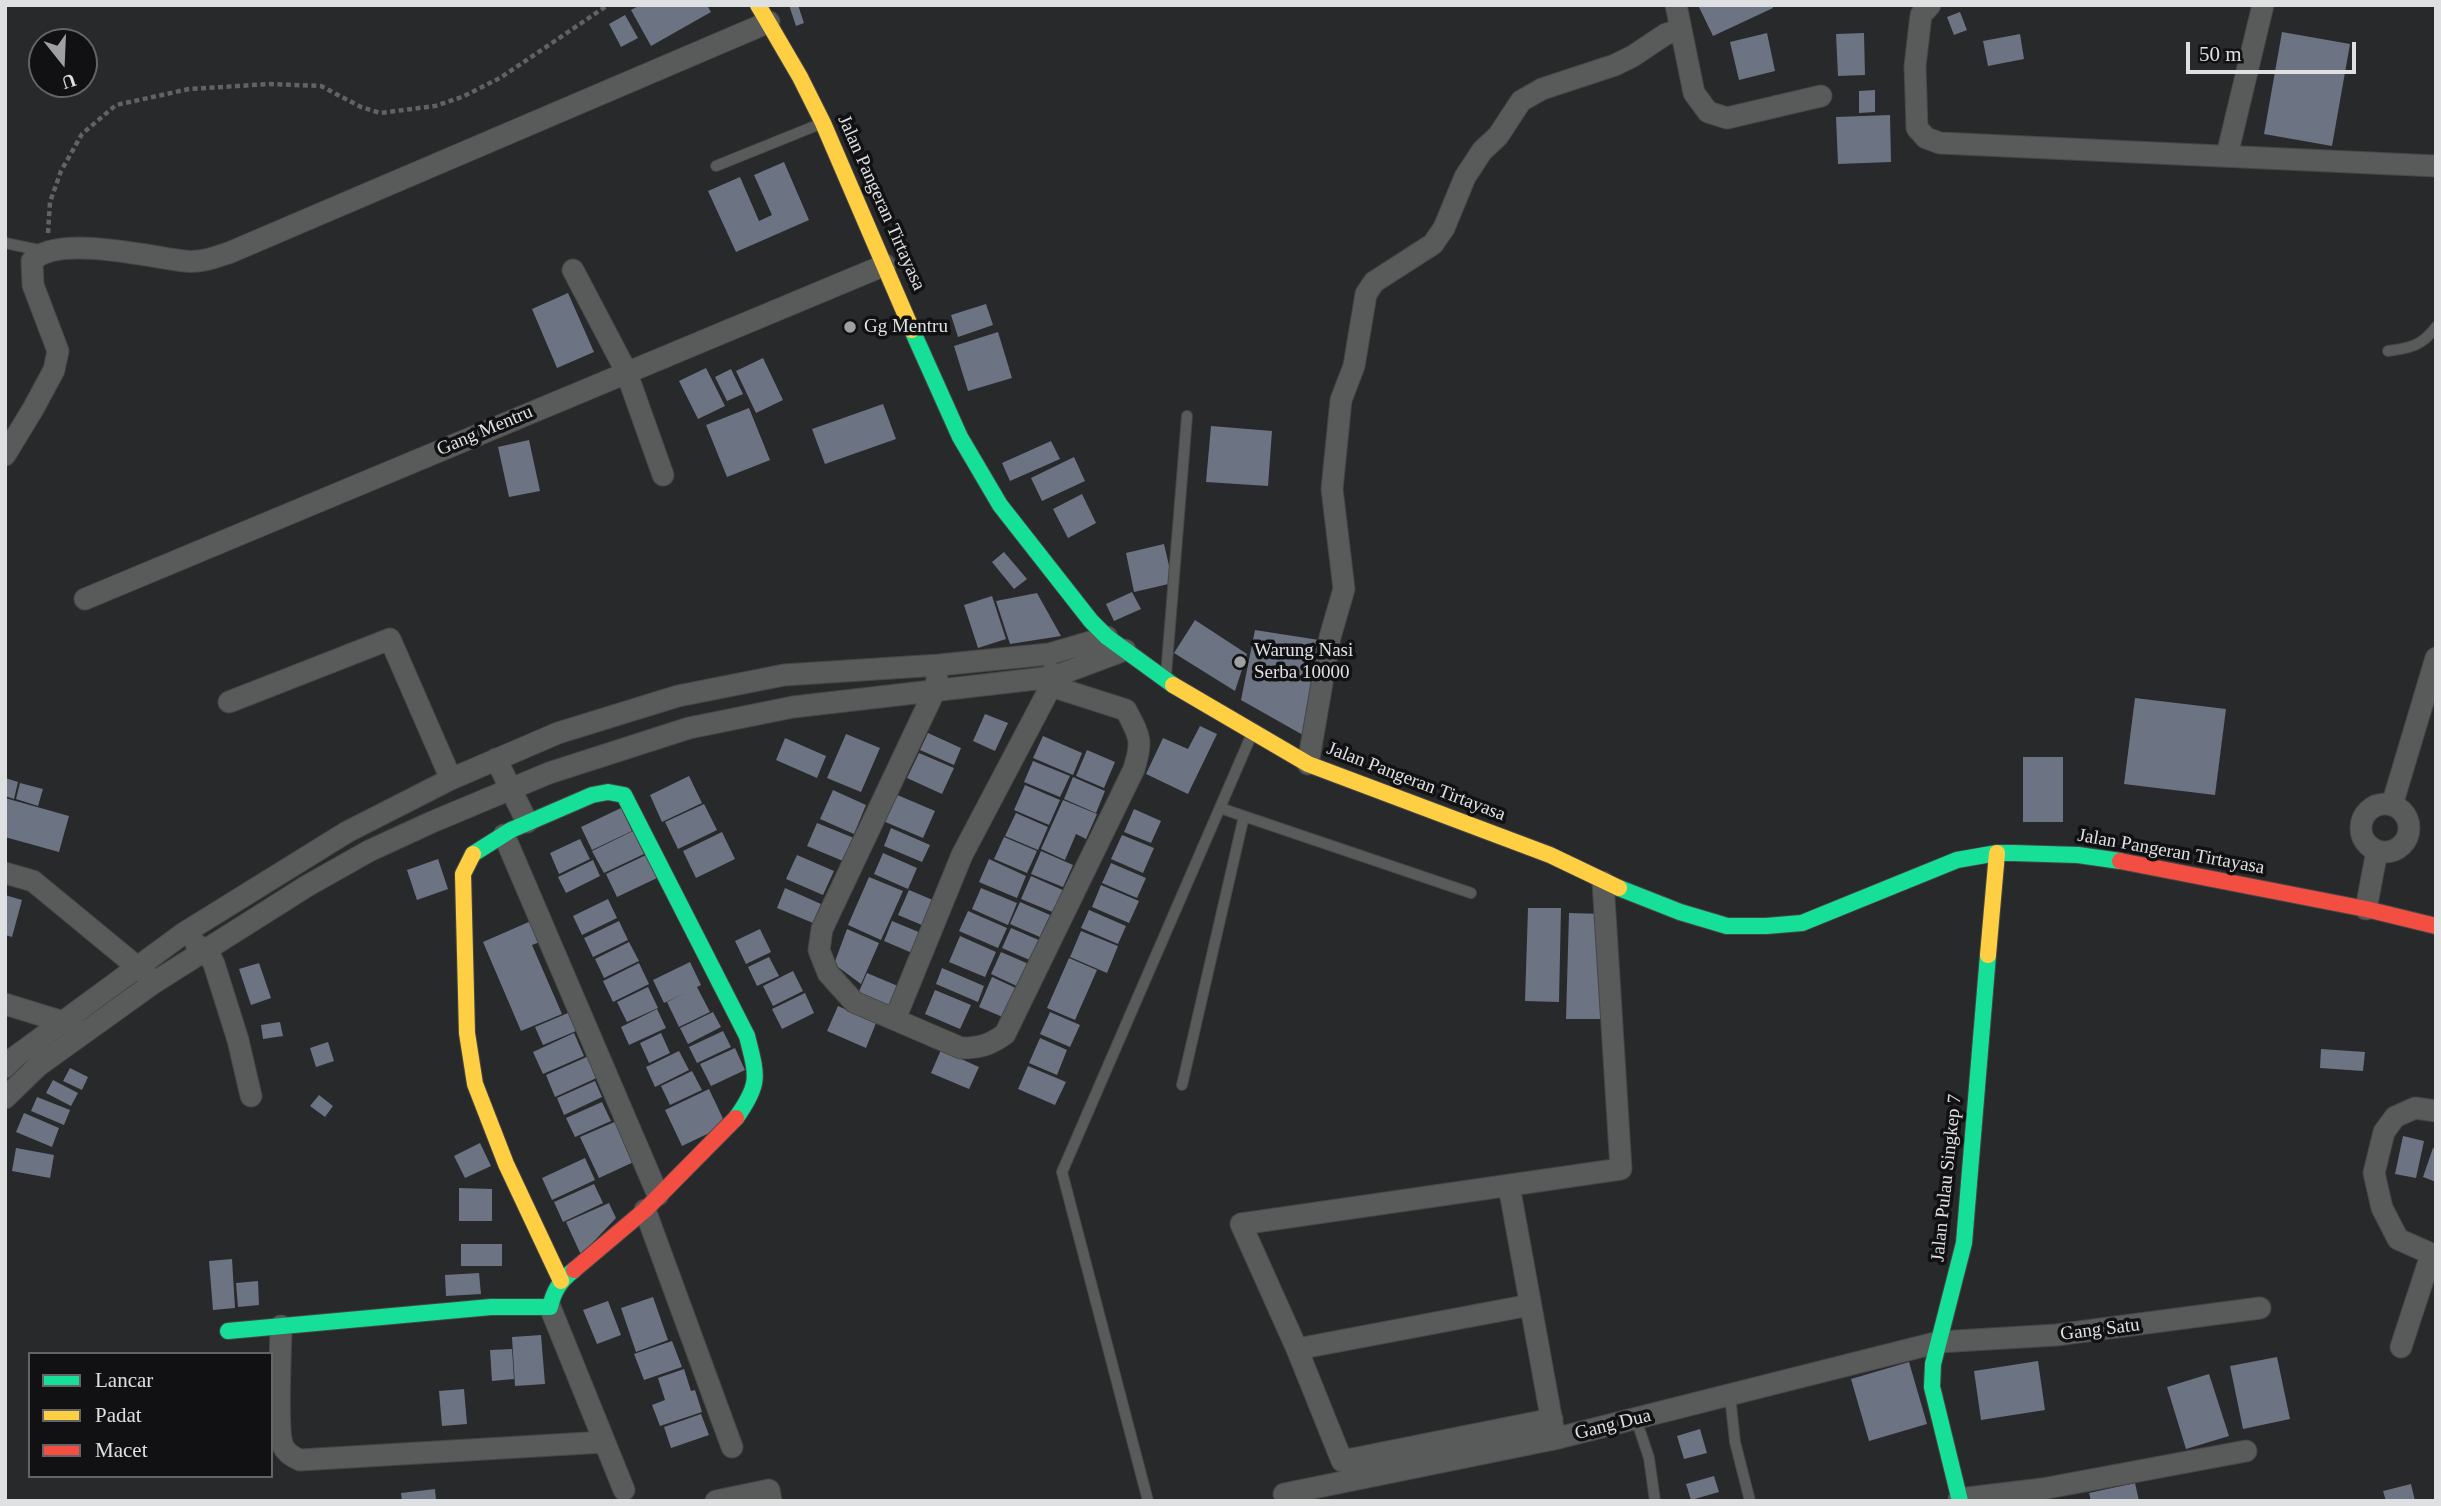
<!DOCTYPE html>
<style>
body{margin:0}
#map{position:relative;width:2441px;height:1506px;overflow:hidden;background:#28292b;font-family:"Times New Roman",serif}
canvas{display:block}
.frame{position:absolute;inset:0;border:7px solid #dee0e2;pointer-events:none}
.legend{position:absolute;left:28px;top:1352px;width:245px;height:126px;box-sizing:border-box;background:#111113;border:2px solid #636466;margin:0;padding:9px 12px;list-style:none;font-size:21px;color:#dee0e2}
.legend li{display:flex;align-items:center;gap:14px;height:35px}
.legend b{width:35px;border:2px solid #636466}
.north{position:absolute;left:28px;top:28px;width:70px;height:70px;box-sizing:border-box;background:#111113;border:2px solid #636466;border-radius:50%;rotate:162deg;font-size:19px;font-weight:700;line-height:28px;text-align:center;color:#dee0e2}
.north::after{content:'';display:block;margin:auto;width:24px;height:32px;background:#9ea0a2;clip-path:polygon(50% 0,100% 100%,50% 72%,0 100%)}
.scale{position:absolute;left:2186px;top:42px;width:170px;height:32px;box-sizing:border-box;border:4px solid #dee0e2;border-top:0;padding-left:9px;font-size:21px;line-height:24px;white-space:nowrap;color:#dee0e2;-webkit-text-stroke:5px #111113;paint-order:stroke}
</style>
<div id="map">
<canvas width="2441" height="1506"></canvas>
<div class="frame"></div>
<ul class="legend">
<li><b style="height:9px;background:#16e098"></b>Lancar</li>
<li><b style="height:9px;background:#ffcf43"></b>Padat</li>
<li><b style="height:9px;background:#f24e42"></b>Macet</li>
</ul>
<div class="north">U</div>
<div class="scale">50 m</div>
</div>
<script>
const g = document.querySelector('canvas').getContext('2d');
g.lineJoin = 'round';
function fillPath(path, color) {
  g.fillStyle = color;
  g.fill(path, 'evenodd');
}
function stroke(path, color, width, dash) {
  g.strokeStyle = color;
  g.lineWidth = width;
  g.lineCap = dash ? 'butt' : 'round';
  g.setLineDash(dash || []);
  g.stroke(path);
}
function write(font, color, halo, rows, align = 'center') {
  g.font = font + ' "Times New Roman",serif';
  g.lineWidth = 7;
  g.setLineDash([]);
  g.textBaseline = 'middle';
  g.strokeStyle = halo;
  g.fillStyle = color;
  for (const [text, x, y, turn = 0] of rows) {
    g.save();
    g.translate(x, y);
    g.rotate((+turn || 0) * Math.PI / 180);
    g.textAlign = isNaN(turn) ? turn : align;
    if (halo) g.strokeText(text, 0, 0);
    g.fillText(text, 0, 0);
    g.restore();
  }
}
fillPath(new Path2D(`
 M640,5H707L711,12L651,46L631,10Z
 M789,5H798L804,23L796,26Z
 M1698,5H1772L1773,8L1713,36Z
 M1960,12L1967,30L1954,35L1947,17Z
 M625,15L638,38L621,47L609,24Z
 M2282,32L2350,44L2332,146L2264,134Z
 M1767,33L1775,71L1739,80L1730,42Z
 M1864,33L1865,75L1838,76L1836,34Z
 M2020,34L2024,59L1988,66L1983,41Z
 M1875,90V112L1859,113V91Z
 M1890,115L1891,162L1838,164L1836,117Z
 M784,162L809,220L736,252L708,191L740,177L759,221L772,215L754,175Z
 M568,293L594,352L557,368L532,309Z
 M986,304L993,325L958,337L951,315Z
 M998,332L1012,378L968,391L954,346Z
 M763,358L783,400L756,413L736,371Z
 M706,368L725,406L698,419L679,381Z
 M731,369L743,394L727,401L715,377Z
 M883,404L896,439L825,464L812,429Z
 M749,408L770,460L727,477L706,425Z
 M1211,426L1272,431L1268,486L1206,482Z
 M529,440L540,491L509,497L498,447Z
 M1051,441L1060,459L1010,481L1002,463Z
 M1074,457L1085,481L1042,501L1031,478Z
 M1082,494L1096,523L1068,538L1053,509Z
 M1164,544L1173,583L1134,592L1126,553Z
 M1004,552L1027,579L1014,589L992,562Z
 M1132,592L1141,609L1114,621L1106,604Z
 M1037,593L1061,636L1010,644L996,601Z
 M992,596L1006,639L978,648L964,605Z
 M1195,620L1247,654L1235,691L1174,653Z
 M1255,630L1319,640L1310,739L1241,700Z
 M2135,698L2226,709L2215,795L2124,784Z
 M985,714L1008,723L995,751L973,741Z
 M1200,726L1217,734L1188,794L1146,774L1163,738L1188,749Z
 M928,733L961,748L954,765L920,750Z
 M846,734L880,748L861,792L827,778Z
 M1043,736L1082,753L1073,775L1033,758Z
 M785,738L826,756L817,778L776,760Z
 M1087,750L1115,762L1104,788L1076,776Z
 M919,753L954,768L942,794L907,778Z
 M2023,757H2063V822H2023Z
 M1033,761L1070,776L1060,797L1024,782Z
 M689,776L702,803L662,822L650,795Z
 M1073,777L1105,791L1096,813L1064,799Z
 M5,778L18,782L14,799L5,796Z
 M20,783L43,789L38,806L16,799Z
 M1025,785L1060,800L1049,825L1014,810Z
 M833,790L866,805L854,834L820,819Z
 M895,794L935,811L923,838L883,821Z
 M5,798L69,816L59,852L5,837Z
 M1063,800L1097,814L1086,839L1076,834L1065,860L1041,849Z
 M704,804L717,830L678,849L665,822Z
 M621,808L632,831L592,850L581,827Z
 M1134,809L1161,821L1151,843L1124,832Z
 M1016,813L1048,827L1038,850L1005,836Z
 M817,823L854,838L843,861L807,846Z
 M891,828L930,845L922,862L884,846Z
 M633,831L644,854L604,873L592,851Z
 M722,832L735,859L696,878L683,851Z
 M1122,835L1154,848L1143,873L1111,859Z
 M1004,837L1037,851L1027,873L994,859Z
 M580,839L590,859L559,874L550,853Z
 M1041,851L1073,865L1063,887L1031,874Z
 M883,853L917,868L908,889L874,874Z
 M646,855L657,878L617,897L606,874Z
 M797,855L834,871L823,895L786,879Z
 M438,859L448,889L417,900L407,870Z
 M989,859L1026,876L1017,898L979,882Z
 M593,860L600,876L566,893L558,877Z
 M1111,863L1146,878L1137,898L1102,883Z
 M1031,876L1065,891L1055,913L1021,899Z
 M869,877L903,891L881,940L848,925Z
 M1101,885L1139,901L1129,923L1092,907Z
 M785,888L821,904L813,923L777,908Z
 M981,888L1017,903L1008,925L972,909Z
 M909,890L940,903L929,928L898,915Z
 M5,895L22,900L12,937L5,935Z
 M608,899L617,918L582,935L573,916Z
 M1020,902L1050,915L1040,937L1010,924Z
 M1528,908H1561L1559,1002L1525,1001Z
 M1089,910L1126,926L1118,944L1081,928Z
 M968,911L1007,928L998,948L959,931Z
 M1569,913L1604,914L1601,1019H1566Z
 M531,921L540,942L532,945L562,1014L521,1031L483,942Z
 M619,921L628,940L593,957L584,938Z
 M892,921L926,935L917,955L884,941Z
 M1011,928L1041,941L1032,961L1002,948Z
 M760,929L771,952L746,964L735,941Z
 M847,929L879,943L861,984L834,964Z
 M1081,931L1118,946L1107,973L1070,957Z
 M960,936L996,952L985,977L949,962Z
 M629,942L639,961L604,978L595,959Z
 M1001,952L1031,965L1021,988L991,974Z
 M769,957L779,976L757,986L748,967Z
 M1069,958L1097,970L1075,1020L1047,1008Z
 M690,962L701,985L697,987L710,1012L679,1027L667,1002L685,993L664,1003L653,980Z
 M259,963L271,998L251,1005L239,969Z
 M639,963L649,984L613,1002L603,981Z
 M942,968L984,986L978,1002L936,984Z
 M793,971L803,991L773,1006L763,986Z
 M867,973L905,989L895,1010L858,994Z
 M992,977L1018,989L1005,1018L979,1007Z
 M648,987L658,1008L627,1022L617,1002Z
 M935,990L971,1005L960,1029L925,1014Z
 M805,993L814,1013L782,1029L772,1009Z
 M838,1006L876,1023L866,1048L827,1031Z
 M657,1009L666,1028L629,1045L621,1027Z
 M713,1012L721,1027L688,1044L680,1028Z
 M1050,1012L1080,1025L1070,1047L1040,1034Z
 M568,1013L576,1031L543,1045L535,1027Z
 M280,1022L283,1036L263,1039L261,1025Z
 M723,1031L731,1047L697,1063L689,1047Z
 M574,1033L584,1056L543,1074L533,1052Z
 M661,1033L670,1053L649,1063L640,1043Z
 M1040,1038L1067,1050L1057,1075L1029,1063Z
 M328,1042L334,1061L316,1067L310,1048Z
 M735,1048L745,1070L711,1086L700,1064Z
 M2321,1049L2365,1052L2363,1071L2320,1068Z
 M941,1050L979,1067L969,1089L931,1073Z
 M679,1051L689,1070L655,1087L646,1067Z
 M591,1055L601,1076L555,1097L546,1075Z
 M1028,1066L1066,1082L1055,1105L1018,1089Z
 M70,1068L88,1077L82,1090L63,1081Z
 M692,1071L702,1090L670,1105L661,1086Z
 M53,1080L78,1093L71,1106L46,1093Z
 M595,1081L602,1097L564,1115L557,1098Z
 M709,1089L726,1125L682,1146L665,1110Z
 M319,1095L333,1106L325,1117L310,1106Z
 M37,1097L70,1110L64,1125L31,1111Z
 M602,1102L611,1121L575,1137L566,1118Z
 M24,1113L59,1128L52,1147L16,1132Z
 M619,1120L638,1160L599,1178L580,1137Z
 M2403,1136L2424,1141L2416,1178L2395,1174Z
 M480,1143L491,1166L465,1178L454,1156Z
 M16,1148L54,1155L50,1178L12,1171Z
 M2433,1148L2436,1149V1182L2423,1177Z
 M585,1158L595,1180L552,1200L542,1178Z
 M594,1184L603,1203L563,1222L554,1202Z
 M459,1188L492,1189V1221H459Z
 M609,1203L616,1218L581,1255L566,1222Z
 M461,1244H502V1266H461Z
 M232,1259L235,1308L213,1310L209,1261Z
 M479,1273L481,1294L446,1296L445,1275Z
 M258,1281L259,1305L238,1307L236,1283Z
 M653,1297L668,1340L636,1352L621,1308Z
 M608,1301L621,1335L597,1344L583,1310Z
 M541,1335L545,1384L515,1386L512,1337Z
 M672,1341L682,1367L644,1380L634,1354Z
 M512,1349L514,1379L492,1381L490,1350Z
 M2277,1357L2290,1419L2243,1429L2230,1366Z
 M2038,1361L2045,1410L1981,1420L1974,1371Z
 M1909,1362L1927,1424L1869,1441L1851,1379Z
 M684,1369L691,1391L695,1390L702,1412L660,1426L652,1405L665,1400L658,1378Z
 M2209,1374L2229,1436L2186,1449L2167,1387Z
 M464,1389L467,1424L442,1426L439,1391Z
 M701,1414L709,1435L671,1448L664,1427Z
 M1700,1429L1707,1453L1684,1459L1677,1436Z
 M1714,1476L1719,1492L1691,1500L1686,1484Z
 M2135,1483L2139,1501H2091L2089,1493Z
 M2411,1484L2415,1501H2386L2383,1491Z
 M435,1489L436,1501H402L401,1493Z`), '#6c7382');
const lane = new Path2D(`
 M716,166L820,124
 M5,243L44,251
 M2388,351C2410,348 2422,346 2436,327
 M1166,675L1187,416
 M1220,808L1471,893
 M1182,1085L1244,816
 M1730,1396L1735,1442L1750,1501
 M1636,1419L1649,1458L1655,1501
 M1148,1501L1062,1172L1251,736`);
const street = new Path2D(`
 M1676,5L1694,93L1708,112L1727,118L1821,96
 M1930,5L1921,15L1915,66L1917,128L1926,138L1940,143L2436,166
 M2227,155L2263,5
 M573,270L626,371L663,475
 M5,455L33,409L54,370L58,351L33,285L32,261C58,234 150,257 184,261C201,263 216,257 231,252L769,22
 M85,599L885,265
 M937,679L935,690L822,929L819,950L828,973L854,1002L961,1048C980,1048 990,1045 1005,1034L1134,769C1143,740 1140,737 1126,710L1051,686
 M229,702L390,639L451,779
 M496,759L527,822
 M1308,764L1330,637L1344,589L1332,489L1341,400L1354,366L1366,294L1374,282L1433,244L1444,228L1465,177L1482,151L1498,136L1521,101L1542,89L1615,65L1633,56L1666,34L1681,30
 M2361 828a24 24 0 1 1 48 0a24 24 0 1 1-48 0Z
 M2392,805L2436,658
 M504,835L658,1195
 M5,873L33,881L147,975
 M2366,909L2377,851
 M196,944L210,956L214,964L238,1040L251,1096
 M5,1004L73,1025
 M895,1019L962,855L1051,686L1052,673
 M5,1067L15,1057L184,933L347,832L451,779L558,733L678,696L784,675L939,665L1049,654L1107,637
 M5,1098L38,1066L155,982L307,886L369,851L432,822L549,773L689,728L793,707L1053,677L1125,650
 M2436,1111L2415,1108L2395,1117L2384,1132L2374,1173L2382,1208L2398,1239L2436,1256
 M1509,1186L1554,1433
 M645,1210L732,1447
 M550,1307L624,1490
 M281,1326C281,1348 276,1431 283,1446C286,1453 293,1457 300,1460L604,1442
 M2401,1347L2431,1255
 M1297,1349L1530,1305
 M1552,1419L1342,1461L1297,1349L1241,1224L1621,1169L1603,882
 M1284,1494L1554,1439L1939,1342L2056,1335L2260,1308
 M1959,1499L2042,1489L2246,1451
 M716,1501L769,1490L771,1501`);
const fast = new Path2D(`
 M912,330L960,437L1000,505L1091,621L1107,637L1173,685
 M473,854L511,830L592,795L608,792L624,795L747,1036C757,1076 761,1083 736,1118
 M1619,888L1680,912L1727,926H1766L1802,923L1957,860L1997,853H2013L2078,855L2120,861
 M228,1331L491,1307H550C554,1290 560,1281 574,1270
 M1960,1501L1932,1387L1933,1364L1964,1243L1988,955`);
const slow = new Path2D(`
 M758,5L800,77L823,123L912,330
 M1173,685L1308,764L1550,855L1619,888
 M473,854L463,874L467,1033L475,1084L506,1164L561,1281
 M1988,955L1997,853`);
const jam = new Path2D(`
 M2120,861L2366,909L2436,926
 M574,1270L645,1210L736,1118`);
stroke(lane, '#464647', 12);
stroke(street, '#464647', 23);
stroke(fast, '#464647', 18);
stroke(slow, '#464647', 18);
stroke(jam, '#464647', 18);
stroke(new Path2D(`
 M48,233L50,202L61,171L82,134L116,105L189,89L270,84L321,86L361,107L380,113L435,106L462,97L500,78L608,5`), '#626263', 4.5, [5, 3.5]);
stroke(lane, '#595a5a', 10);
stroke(street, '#595a5a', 21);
stroke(fast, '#16e098', 16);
stroke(slow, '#ffcf43', 16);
stroke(jam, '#f24e42', 16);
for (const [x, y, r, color] of [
 [850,327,7,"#9ea0a2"],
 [1240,662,7,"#9ea0a2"]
]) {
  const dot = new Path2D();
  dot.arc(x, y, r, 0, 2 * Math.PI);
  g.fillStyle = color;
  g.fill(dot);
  stroke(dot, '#111113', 2.5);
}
write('19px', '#dee0e2', '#111113', [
 ["Jalan Pangeran Tirtayasa",881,203,66],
 ["Gang Mentru",485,431,-23],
 ["Jalan Pangeran Tirtayasa",1416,782,21],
 ["Jalan Pangeran Tirtayasa",2171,852,10],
 ["Jalan Pulau Singkep 7",1947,1178,-84],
 ["Gang Satu",2100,1330,-7],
 ["Gang Dua",1613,1425,-14]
]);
write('19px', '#dee0e2', '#111113', [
 ["Gg Mentru",864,327],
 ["Warung Nasi",1254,651],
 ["Serba 10000",1254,673]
], 'left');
</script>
